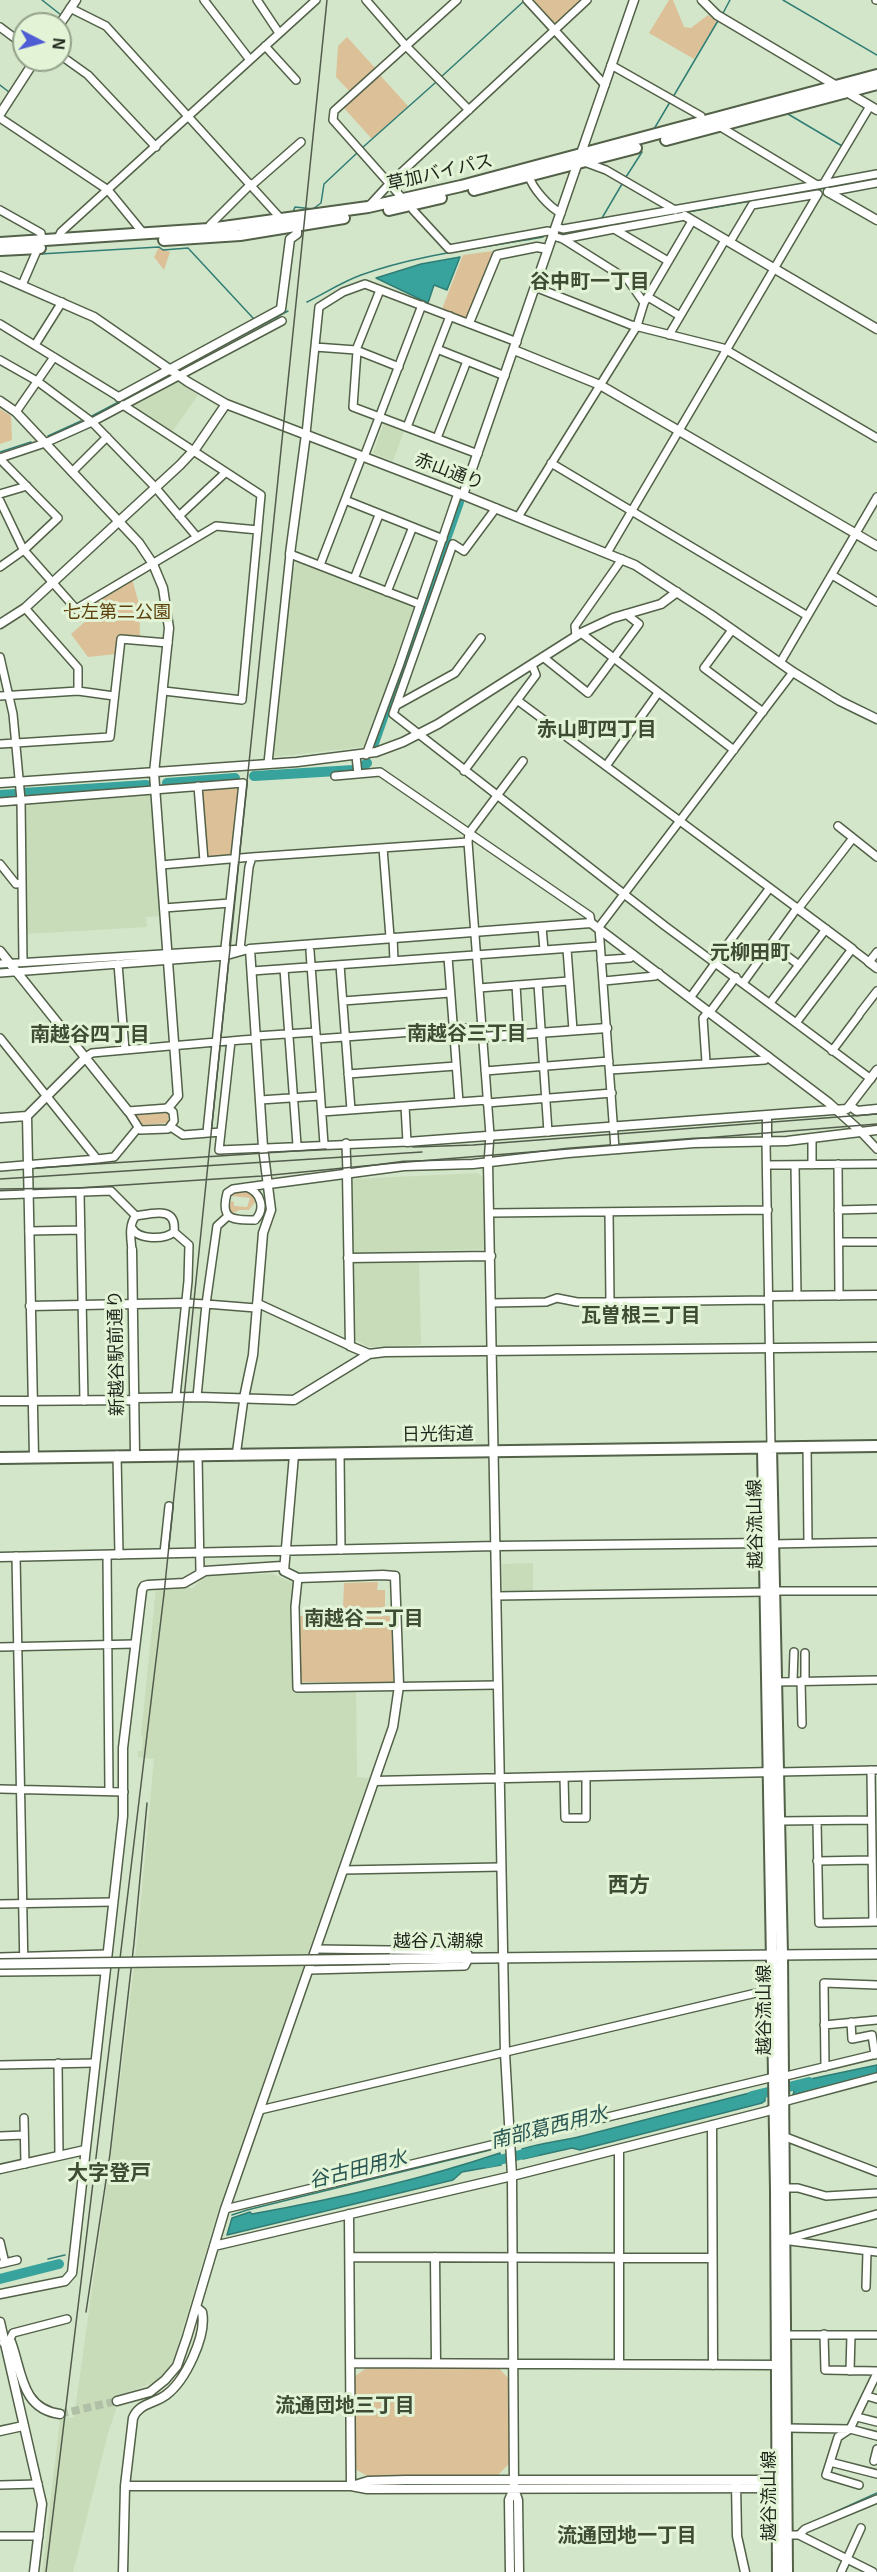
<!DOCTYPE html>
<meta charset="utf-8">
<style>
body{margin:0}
#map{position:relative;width:877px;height:2572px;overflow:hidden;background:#d4e6c9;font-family:Arial,sans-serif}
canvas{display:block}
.north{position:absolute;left:12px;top:12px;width:60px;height:60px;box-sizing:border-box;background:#e2f3d6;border:2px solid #94a18b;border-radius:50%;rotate:96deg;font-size:16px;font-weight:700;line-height:24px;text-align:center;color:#1e251a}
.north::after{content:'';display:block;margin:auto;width:21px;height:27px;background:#4e5dd3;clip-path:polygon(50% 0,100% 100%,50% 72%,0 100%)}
</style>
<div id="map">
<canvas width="877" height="2572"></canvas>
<div class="north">N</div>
</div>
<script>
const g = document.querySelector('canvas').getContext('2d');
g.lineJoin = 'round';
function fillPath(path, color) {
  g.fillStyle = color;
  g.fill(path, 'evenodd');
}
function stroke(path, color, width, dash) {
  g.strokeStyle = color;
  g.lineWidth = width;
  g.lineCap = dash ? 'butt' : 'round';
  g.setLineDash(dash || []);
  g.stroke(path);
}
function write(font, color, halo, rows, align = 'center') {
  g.font = font + ' Arial,"Noto Sans JP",sans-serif';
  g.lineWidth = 6;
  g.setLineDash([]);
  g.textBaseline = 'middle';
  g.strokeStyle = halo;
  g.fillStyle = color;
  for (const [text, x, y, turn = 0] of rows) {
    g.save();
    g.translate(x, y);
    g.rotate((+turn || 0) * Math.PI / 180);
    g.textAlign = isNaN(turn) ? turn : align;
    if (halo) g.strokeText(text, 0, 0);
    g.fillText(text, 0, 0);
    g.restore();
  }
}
fillPath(new Path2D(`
 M176,381L198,395L170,435L126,406Z
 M384,423L404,431L393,461L373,453Z
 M296,559L414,605L415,608L395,670L363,747L272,757L291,569L295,568Z
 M149,794L151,797L160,916L146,917L147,927L26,934L25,806L27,803Z
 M478,1173L484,1178L485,1249L352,1253L350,1183L354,1179Z
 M419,1262L421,1345L369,1347L359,1342L355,1339L354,1263Z
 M533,1563V1593L503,1594L502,1564Z
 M273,1574L295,1584L292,1615L295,1691L356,1690L357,1777L369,1778L217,2214L174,2358L166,2372L157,2381L121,2395L108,2433L73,2572H42L60,2419L74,2417L111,2154L137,1942L154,1759L138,1757V1751H142L143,1736L141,1735L156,1588L189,1587L192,1589L206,1575Z`), '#c8dcb9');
fillPath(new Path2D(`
 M531,0H581L554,25Z
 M669,0H673L684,27L691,28L708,15L717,22L694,59L649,33Z
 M347,37L376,69L351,93L336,77L338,46Z
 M379,74L408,106L372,139L343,107Z
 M159,247L170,252L164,270L154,257Z
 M493,251L466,318L442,309L463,255Z
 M0,409L11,416L12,440L0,444Z
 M132,579L139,604L140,636L119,635L116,654L88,657L71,634L87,620L79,610Z
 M235,787L239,791L233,852L230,856L208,858L202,793L205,789Z
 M169,1113L168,1123L141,1125L136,1115Z
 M247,1190L250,1192L256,1201L249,1210H239L231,1214L229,1208L231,1201L234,1202V1206L247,1207L250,1198L232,1196L239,1191Z
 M378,1582L377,1590H385V1607L343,1608L344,1583Z
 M299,1616H392L395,1682H300Z
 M497,2366L508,2378L510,2463L494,2479L369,2477L355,2469L354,2377L366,2368Z`), '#dbc098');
const water = new Path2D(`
 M460,257L447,290L434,285L428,303L376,278L421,264Z
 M877,2065V2074L793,2095L796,2083L801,2081Z
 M765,2089V2101L762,2103L580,2150L572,2148L523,2159L522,2149C542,2143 562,2141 582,2136Z
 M500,2153L501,2165L462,2172L453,2180L227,2235L232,2218L250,2212L252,2214C336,2199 419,2180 500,2153Z`);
fillPath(water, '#38a39c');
stroke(water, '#307d75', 1.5);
stroke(new Path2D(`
 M42,0L61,15
 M783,0L877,55
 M722,15L730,0
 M441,77L523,2
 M0,85L9,92
 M673,97L719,19
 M788,114L842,146
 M635,134L654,129L670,102
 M362,148L435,83
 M626,177L642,152
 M293,212L295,207L313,209L321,203L324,184L357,153
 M688,212L877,179
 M602,218L622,184
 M564,233L671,215
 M40,254L159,247L163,250L188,248L253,318
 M307,302C325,293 342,282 361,275C419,254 482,248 543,237
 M179,369L288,311
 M92,416L166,377
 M48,436L81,421
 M0,452L31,442
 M668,2010L762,1988
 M805,2075L876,2058
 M574,2129L722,2094
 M232,2215L247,2210L490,2150
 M48,2259L65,2255
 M824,2517L877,2493`), '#307d75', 1.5);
stroke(new Path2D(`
 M374,743L459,502
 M360,769L367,763
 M254,776L354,770
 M167,783L235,778
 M23,793L146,785
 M0,795L16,794
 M752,2096L809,2082
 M487,2163L536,2151
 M0,2279L59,2264`), '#38a39c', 10);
stroke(new Path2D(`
 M60,2414L117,2401`), '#b0bfa6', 8, [8, 4]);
const minor = new Path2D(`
 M204,0L250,60
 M257,0L279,33
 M366,0L406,46L469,110
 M527,0L605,85
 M876,0H877
 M70,8L106,26L283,221
 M0,27L24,45
 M265,46L296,80
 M60,55L88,75L156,147
 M611,65L701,116L703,123
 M0,118L108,190L144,234
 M719,126L817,185L877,174
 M587,163L606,170L675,210
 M529,176C532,188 550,208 561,213
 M824,183L870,106
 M252,185L301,142
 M828,192L877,183
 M403,199L333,120L334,111L457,0
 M411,205L413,210L449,249L548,231L554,233
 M368,207L390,183L587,0
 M0,210L41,233L42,240
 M556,227L563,229L817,185
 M209,229L210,225L251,184
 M615,229L685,216
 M553,236L563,239L628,280L644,303
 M563,239L614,229L668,261
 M57,240L61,232L316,0
 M22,285L38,248
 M535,287L631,325L723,348L877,438
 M648,297L680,316
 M0,324L119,397
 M669,335L725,240
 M35,345L62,302
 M315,347L356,350L399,367
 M437,349L505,376
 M356,350L380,290
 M357,351L353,407L478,454
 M0,360L37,381L92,422L155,487L197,537
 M123,405L261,495L242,700L164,691
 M16,412L54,357
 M407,427L450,316
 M306,434L319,307L343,292L365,284L517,342
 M437,438L467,361
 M364,457L422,305
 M0,458L45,443L92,422L282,321
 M0,459L58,518L24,550L0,567
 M551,463L806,615
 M72,472L107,437
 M0,494L27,486
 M345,500L443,539
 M0,501L23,549L76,609L216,526L258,530
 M496,508L464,551L453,544L393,714L665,926L796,1023L852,949L869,962L877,952
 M179,516L225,473
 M518,517L637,326L644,303L692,221
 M607,553L818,194L752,205L730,242
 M320,565L362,456
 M832,575L877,602
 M354,579L379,515
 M387,592L412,529
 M25,608L78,668V691
 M732,630L704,668L763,712
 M581,633L734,750
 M576,636L575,626L622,559
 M0,657L13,714L21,800L23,962
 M543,657L588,693L639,624L626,614
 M780,663L877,497
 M0,696L78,691L114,696
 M517,700L797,908L743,983
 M397,705L455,673L481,638
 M0,744L110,737L121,639L168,643
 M366,755L399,666L458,493
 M356,756L358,774
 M268,763L290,554L419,604
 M606,766L658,693
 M464,771L536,675L532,665
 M335,776L380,772L590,916L591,923
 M198,786L204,861
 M0,802L243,783L225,948
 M838,826L877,857
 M383,848L390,937
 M0,864L16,884L22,883
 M161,865L252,857
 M164,908L230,903
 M798,909L853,838
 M542,927L544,950
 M393,937L394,961
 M771,944L799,965
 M240,949L249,867L252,857L468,842
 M567,949L573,1030
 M310,951L324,1144
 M448,957L459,1102
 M601,960L630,958L634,955
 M715,961L769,889
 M0,964L243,949
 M118,964L125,1050
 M340,965L351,1110
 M284,969L297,1145
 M252,971L600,946
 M0,973L225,956L250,949
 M604,981L655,976L659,973
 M538,984L548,1132
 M516,985L519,1034
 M479,988L569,981
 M690,998L716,962
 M343,1001L450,993
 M770,1003L826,929
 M710,1012L736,977
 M860,1013L877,991
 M796,1023L871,1079
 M256,1036L316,1032
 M0,1038L97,1159L114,1157L137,1129
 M317,1039L482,1027
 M231,1041L219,1150L407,1142L405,1106
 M832,1051L859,1015
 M86,1057L92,1053C147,1048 202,1043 256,1039
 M706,1062L703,1018L709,1011
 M610,1070L765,1060L768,1056
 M485,1071L609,1061
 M348,1074L456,1066
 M260,1100L320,1096
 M487,1103L612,1093
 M168,1108L173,1112L174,1121L168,1129L140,1130L128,1111Z
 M322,1112L487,1100
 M171,1127L183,1135L221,1132
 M860,1131L877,1149
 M207,1132L225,956
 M812,1138V1165
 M766,1142L771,1447
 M346,1143L347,1173
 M615,1149L599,927L793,672
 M488,1163L490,1135L468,842L469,833L523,761
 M838,1164L839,1296
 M767,1165L877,1164
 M795,1165L797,1296
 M0,1167L97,1159
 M246,1187C261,1192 266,1209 255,1220
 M80,1193L84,1401
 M0,1195L111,1191L136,1216
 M838,1210L877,1209
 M609,1212L610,1302
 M490,1213L768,1210
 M228,1216L217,1226L206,1304L256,1308
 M255,1220C232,1220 220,1220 227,1193L233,1189L269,1184
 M132,1228C138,1240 164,1240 174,1232C177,1206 154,1213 136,1216C128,1224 131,1240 132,1250
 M29,1231L81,1230
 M174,1232L189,1245L188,1281L176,1396
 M839,1242H877
 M186,1303L206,1304L197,1397
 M257,1303L350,1346
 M491,1303L546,1302L557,1298L577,1302H610L769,1300
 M807,1446L808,1543
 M340,1453L341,1550
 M117,1455L119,1555
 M198,1455L200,1572
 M236,1456L244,1398
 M771,1544L877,1542
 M164,1553L169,1506
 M107,1555L109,1791
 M16,1556L24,1971
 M298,1578L295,1607L297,1688L498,1685
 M774,1591H877
 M496,1596L766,1592
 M0,1647L135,1644
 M805,1653V1681
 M793,1681L794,1652
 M801,1681L802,1724
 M776,1682L877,1680
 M871,1770L873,1922
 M778,1772L877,1770
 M564,1777L565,1818H586V1777
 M0,1789L124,1792
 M779,1821L871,1820
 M817,1821L819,1923L877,1922
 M817,1861L872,1860
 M343,1870L501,1867
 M0,1904L113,1902
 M0,1957L107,1954
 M309,1970L465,1966L469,1958L468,1954L462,1951L316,1949
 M0,1972L105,1971
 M851,2022L852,2039L872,2035L875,2055
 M824,2025L877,2020
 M58,2063L59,2156
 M0,2065L95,2063
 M825,2067L824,1983L877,1985
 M782,2077L877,2054
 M783,2102L877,2077
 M260,2110L773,1989
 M24,2118L25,2164
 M0,2136L24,2135
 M783,2136L877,2172
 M783,2188H798L826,2196L877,2193
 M225,2209L774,2077
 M784,2240L877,2214
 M790,2241L877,2252
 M0,2242L5,2263
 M0,2264L17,2260
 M866,2287L867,2251
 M824,2334L825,2370L877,2371
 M784,2335H877
 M9,2341L13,2333L67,2319
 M850,2371L851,2335
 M867,2396L877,2399
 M857,2417L877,2422
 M786,2428L850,2429L877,2373
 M874,2461L877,2449
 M830,2462L877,2474
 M0,2485L38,2484
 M859,2485L826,2475L838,2437L850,2429L877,2436
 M786,2535H799L873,2572
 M799,2535L805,2529L877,2499
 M0,2536H39
 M841,2572L861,2528`);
const tertiary = new Path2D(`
 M702,0L717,15L877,110
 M60,24L76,0
 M0,114L35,60
 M828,192L877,220
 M685,216L877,329
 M0,276L94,317L188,382L226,404L463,495L635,565L710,614L793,672L840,701L877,719
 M469,323L497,255L537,247L548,249
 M514,350L600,385L877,546
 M119,397L281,309L290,239L297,234V226
 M0,401L16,412L139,543L153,564L163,588L169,628L154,773L178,1096L168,1108
 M463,495L634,0
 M290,554L306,434
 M0,624L25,608L180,465L196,448L226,404
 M0,783L297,762L376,752L403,742L438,724L581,633L613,618L661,604L677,592
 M797,908L852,949
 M0,951L128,1111
 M869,962L877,968
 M483,1037L607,1028
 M850,1106L857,1111L877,1109
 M767,1115V1142
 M27,1116L34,1457
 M0,1118L27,1116L86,1057
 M407,1142L847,1109L877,1070
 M488,1163L505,2053L512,2176L514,2489L509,2500L510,2572
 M347,1173L350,1346L369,1354
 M269,1184L404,1166L473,1164L568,1153L694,1143L787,1141L877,1130
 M132,1250L135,1454
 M348,1258L491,1256
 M769,1296L877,1295
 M30,1306L186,1303
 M135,1398L197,1397L294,1400L369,1354L385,1352L877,1347
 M244,1398L253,1355L263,1233L271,1210L263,1147L250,949L591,923L829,1103L860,1131
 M0,1401L135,1400
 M0,1557L496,1546L766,1543
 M375,1781L773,1772
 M712,2125L713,2365
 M619,2149V2364
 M0,2169L85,2150
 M349,2214L351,2486
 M214,2246L512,2176L768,2111L778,2106
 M350,2257L712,2258
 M435,2257L436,2363
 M0,2294L65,2281L72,2273L123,1816V1748L142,1590L144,1586L148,1585L184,1583L205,1571L282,1566
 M0,2322L42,2504L34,2572
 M4,2343L11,2342C22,2371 21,2409 60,2414
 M350,2363L778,2365
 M117,2401L150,2392L165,2380L177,2366L187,2337L225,2209L393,1727L399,1686L395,1576L383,1575L298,1578L284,1571L294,1455
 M0,2431L23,2426
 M736,2483L737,2536L745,2572
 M355,2485L368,2481L406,2480H782
 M125,2486H351L367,2489L781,2488
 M514,2489L518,2500L519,2572
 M123,2572L125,2486L133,2418C139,2403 154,2404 166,2395C185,2381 207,2336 202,2312L196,2307`);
const secondary = new Path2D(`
 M390,1959L877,1954`);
const primary = new Path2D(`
 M771,1447L782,1955L787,2572
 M763,1448L776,2190L778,2572
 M0,1458L877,1446`);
const trunk = new Path2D(`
 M666,140L877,84
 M474,190L636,148
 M389,210L441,198
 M164,240L240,235L344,218
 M0,243L209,229L368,207L461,186L877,75
 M0,250L40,248`);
stroke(minor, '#526148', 10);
stroke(tertiary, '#526148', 11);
stroke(secondary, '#526148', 12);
stroke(primary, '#526148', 14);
stroke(trunk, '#526148', 14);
stroke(minor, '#fff', 7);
stroke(tertiary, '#fff', 8);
stroke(secondary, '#fff', 9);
stroke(primary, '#fff', 10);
stroke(trunk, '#fff', 10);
stroke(new Path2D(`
 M413,1147L473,1145L877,1114
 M36,1168L326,1149
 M0,1179L422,1152
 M0,1189L78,1188L262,1176L395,1163L877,1124
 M86,2312L110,2154L134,1943L147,1803
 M46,2572L164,1594L327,0`), '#525c4c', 1.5);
const secondaryBridge = new Path2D(`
 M0,1964L390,1959`);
stroke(secondaryBridge, '#526148', 12, []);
stroke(secondaryBridge, '#fff', 9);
write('18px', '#1e251a', '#e2f3d6', [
 ["草加バイパス",440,173,-13],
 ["赤山通り",449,472,21],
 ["新越谷駅前通り",117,1353,-91],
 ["日光街道",438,1435,-1],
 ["越谷流山線",756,1524,-91],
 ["越谷八潮線",438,1942],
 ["越谷流山線",765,2010,-90],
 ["越谷流山線",770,2496,-90]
]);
write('18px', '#5d400c', '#e2f3d6', [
 ["七左第二公園",117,613]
]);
write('bold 20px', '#3e4c34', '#e2f3d6', [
 ["谷中町一丁目",590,282],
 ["赤山町四丁目",597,730],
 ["元柳田町",750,953],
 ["南越谷三丁目",467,1034],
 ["南越谷四丁目",90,1035],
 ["瓦曽根三丁目",641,1316],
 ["南越谷二丁目",364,1619],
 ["流通団地三丁目",345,2406],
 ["流通団地一丁目",627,2536]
]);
write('italic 20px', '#295653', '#e2f3d6', [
 ["南部葛西用水",549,2128,-14],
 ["谷古田用水",358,2170,-14]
]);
write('bold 21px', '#3e4c34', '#e2f3d6', [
 ["西方",629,1886],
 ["大字登戸",109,2174]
]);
</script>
